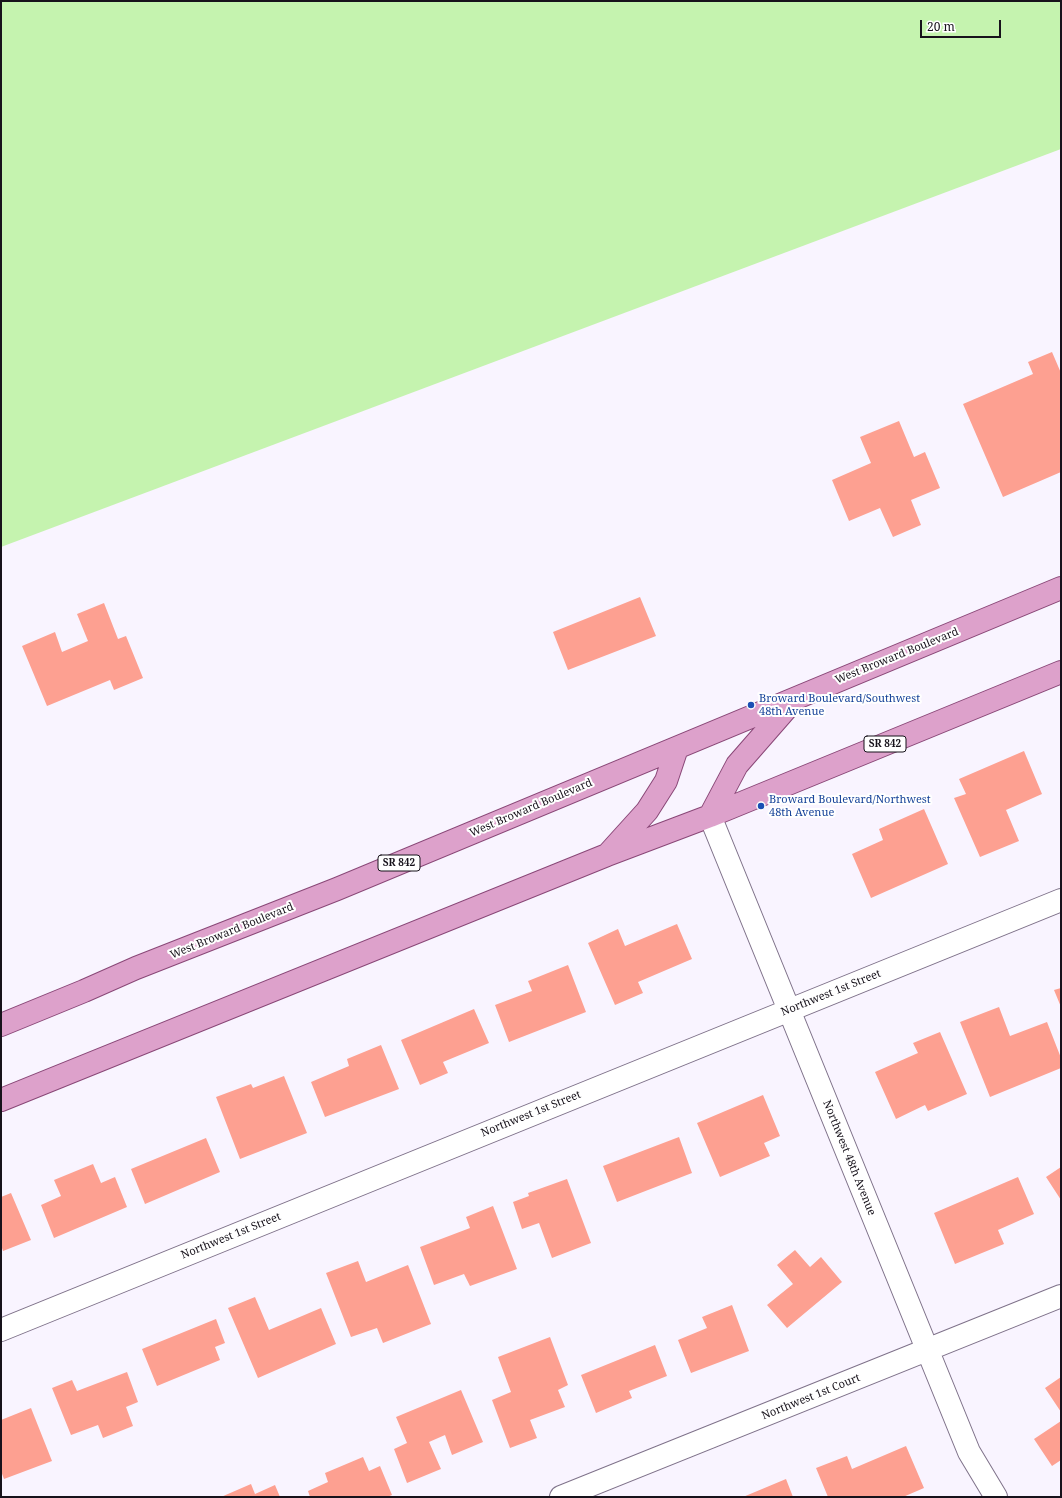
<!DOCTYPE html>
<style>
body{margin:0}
#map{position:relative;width:1062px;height:1498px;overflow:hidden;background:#f9f4ff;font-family:"Noto Serif",serif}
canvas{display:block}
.frame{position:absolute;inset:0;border:2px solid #17121b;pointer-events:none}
.scale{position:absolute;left:920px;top:20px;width:81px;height:18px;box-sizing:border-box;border:2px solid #17121b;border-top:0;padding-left:5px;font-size:12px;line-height:14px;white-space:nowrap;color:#17121b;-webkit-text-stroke:3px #fff;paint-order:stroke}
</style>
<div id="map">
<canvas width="1062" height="1498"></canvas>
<div class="frame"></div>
<div class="scale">20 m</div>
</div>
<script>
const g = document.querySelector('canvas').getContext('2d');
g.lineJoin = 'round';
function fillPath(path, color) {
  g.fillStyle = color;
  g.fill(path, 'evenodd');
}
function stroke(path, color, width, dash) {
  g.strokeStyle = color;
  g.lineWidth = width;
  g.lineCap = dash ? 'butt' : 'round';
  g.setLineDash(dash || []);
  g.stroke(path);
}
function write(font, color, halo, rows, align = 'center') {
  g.font = font + ' "Noto Serif",serif';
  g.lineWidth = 4;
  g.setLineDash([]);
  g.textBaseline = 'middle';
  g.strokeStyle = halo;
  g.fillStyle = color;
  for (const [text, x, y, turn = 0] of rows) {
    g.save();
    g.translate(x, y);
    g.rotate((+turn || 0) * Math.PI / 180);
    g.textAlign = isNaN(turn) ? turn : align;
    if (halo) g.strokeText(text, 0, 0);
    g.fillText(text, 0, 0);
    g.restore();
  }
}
fillPath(new Path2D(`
 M1,1H1061V149L1,547Z`), '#c5f3af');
fillPath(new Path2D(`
 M1052,352L1061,373V472L1003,497L963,404L1033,374L1028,362Z
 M899,421L914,457L925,452L940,488L911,500L921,525L893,537L880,508L849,521L832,480L871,463L860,437Z
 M640,597L656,636L568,670L553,632Z
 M104,603L118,639L126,636L143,678L114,690L110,680L47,706L22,646L55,632L62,652L88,641L77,614Z
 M1024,751L1042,794L1006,810L1019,841L980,857L954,798L966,794L959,779Z
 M924,809L948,864L871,898L852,854L883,840L879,829Z
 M677,924L692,959L638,982L643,993L615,1005L588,943L618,929L625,946Z
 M568,965L586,1012L509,1042L495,1005L532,991L528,981Z
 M1061,988V1007L1054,990Z
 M999,1007L1010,1036L1047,1022L1061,1058V1068L990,1097L960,1022Z
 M474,1009L489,1043L443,1062L448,1073L420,1085L401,1040Z
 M940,1032L967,1094L928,1111L925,1105L896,1119L875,1072L918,1053L913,1043Z
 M381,1045L399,1089L325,1117L311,1082L349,1066L347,1059Z
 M284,1076L307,1133L240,1159L216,1097L251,1084L253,1088Z
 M763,1095L780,1136L764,1143L770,1156L720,1177L697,1123Z
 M679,1137L692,1173L617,1202L603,1166Z
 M206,1138L220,1172L145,1204L131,1169Z
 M93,1164L101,1183L115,1177L127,1207L54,1238L41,1205L61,1196L54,1180Z
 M1061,1167V1200L1046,1177Z
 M1018,1177L1034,1214L998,1230L1004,1244L955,1264L934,1213Z
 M567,1179L591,1243L552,1258L539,1223L522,1229L513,1202L529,1196L528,1193Z
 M11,1193L31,1240L3,1251L1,1245V1197Z
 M493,1206L517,1269L470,1286L464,1274L434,1285L420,1247L470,1228L466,1217Z
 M795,1250L810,1267L821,1257L842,1282L787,1328L767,1305L793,1284L777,1265Z
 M358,1261L366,1282L408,1265L431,1324L383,1343L377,1328L351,1337L326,1273Z
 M255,1297L269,1330L321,1308L336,1344L258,1378L228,1308Z
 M732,1305L749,1351L691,1373L678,1340L707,1328L702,1317Z
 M216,1319L225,1343L215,1347L220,1360L157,1386L142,1349Z
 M550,1337L568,1385L558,1390L565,1407L530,1420L537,1438L510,1448L492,1400L511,1392L498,1357Z
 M655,1345L667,1376L629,1391L632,1398L596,1413L581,1375Z
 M127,1372L138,1402L126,1407L133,1426L103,1438L98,1425L71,1435L52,1388L72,1380L77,1391Z
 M1061,1377V1412L1045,1388Z
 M461,1390L483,1442L452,1455L445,1435L429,1442L441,1469L407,1483L394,1449L407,1443L396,1417Z
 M31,1408L52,1461L4,1479L1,1471V1420Z
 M1061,1421V1460L1052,1466L1034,1439Z
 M906,1446L924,1488L903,1497H828L816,1468L847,1456L852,1469Z
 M363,1457L369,1471L380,1466L392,1495L387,1497H310L308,1491L328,1482L325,1473Z
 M786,1479L793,1497H743Z
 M251,1484L255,1494L275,1485L280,1497H221Z`), '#fda091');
const street = new Path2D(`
 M710,816L969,1452L996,1497
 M1,1330L1061,900
 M561,1497L1061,1296`);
const primary = new Path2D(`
 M710,816L737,765L792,702
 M609,853L647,811L666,781L677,748
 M1,1025L84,991L136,968L337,889L1061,588
 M1,1100L607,855L710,816L1061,672`);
stroke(street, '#7f728a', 24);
stroke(primary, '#894777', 24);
stroke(street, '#fff', 22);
stroke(primary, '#dda1cb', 22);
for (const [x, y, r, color] of [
 [751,705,4,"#1a4fb4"],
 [761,806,4,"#1a4fb4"]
]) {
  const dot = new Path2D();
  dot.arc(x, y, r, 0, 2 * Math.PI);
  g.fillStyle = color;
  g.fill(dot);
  stroke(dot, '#fff', 1.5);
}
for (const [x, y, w] of [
 [885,744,42],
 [399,863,42]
]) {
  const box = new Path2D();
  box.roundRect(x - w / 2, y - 8, w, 16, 3);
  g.fillStyle = '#fff';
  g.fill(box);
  stroke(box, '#17121b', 1);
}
write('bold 10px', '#17121b', null, [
 ["SR 842",885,744],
 ["SR 842",399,863]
]);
write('11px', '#17121b', '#fff', [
 ["West Broward Boulevard",897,656,-22],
 ["West Broward Boulevard",531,808,-23],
 ["West Broward Boulevard",232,931,-22],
 ["Northwest 1st Street",831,993,-22],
 ["Northwest 1st Street",531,1114,-22],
 ["Northwest 48th Avenue",849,1158,68],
 ["Northwest 1st Street",231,1236,-22],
 ["Northwest 1st Court",811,1397,-22]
]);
write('11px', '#164399', '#fff', [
 ["Broward Boulevard/Southwest",759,699],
 ["48th Avenue",759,712],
 ["Broward Boulevard/Northwest",769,800],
 ["48th Avenue",769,813]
], 'left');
</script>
